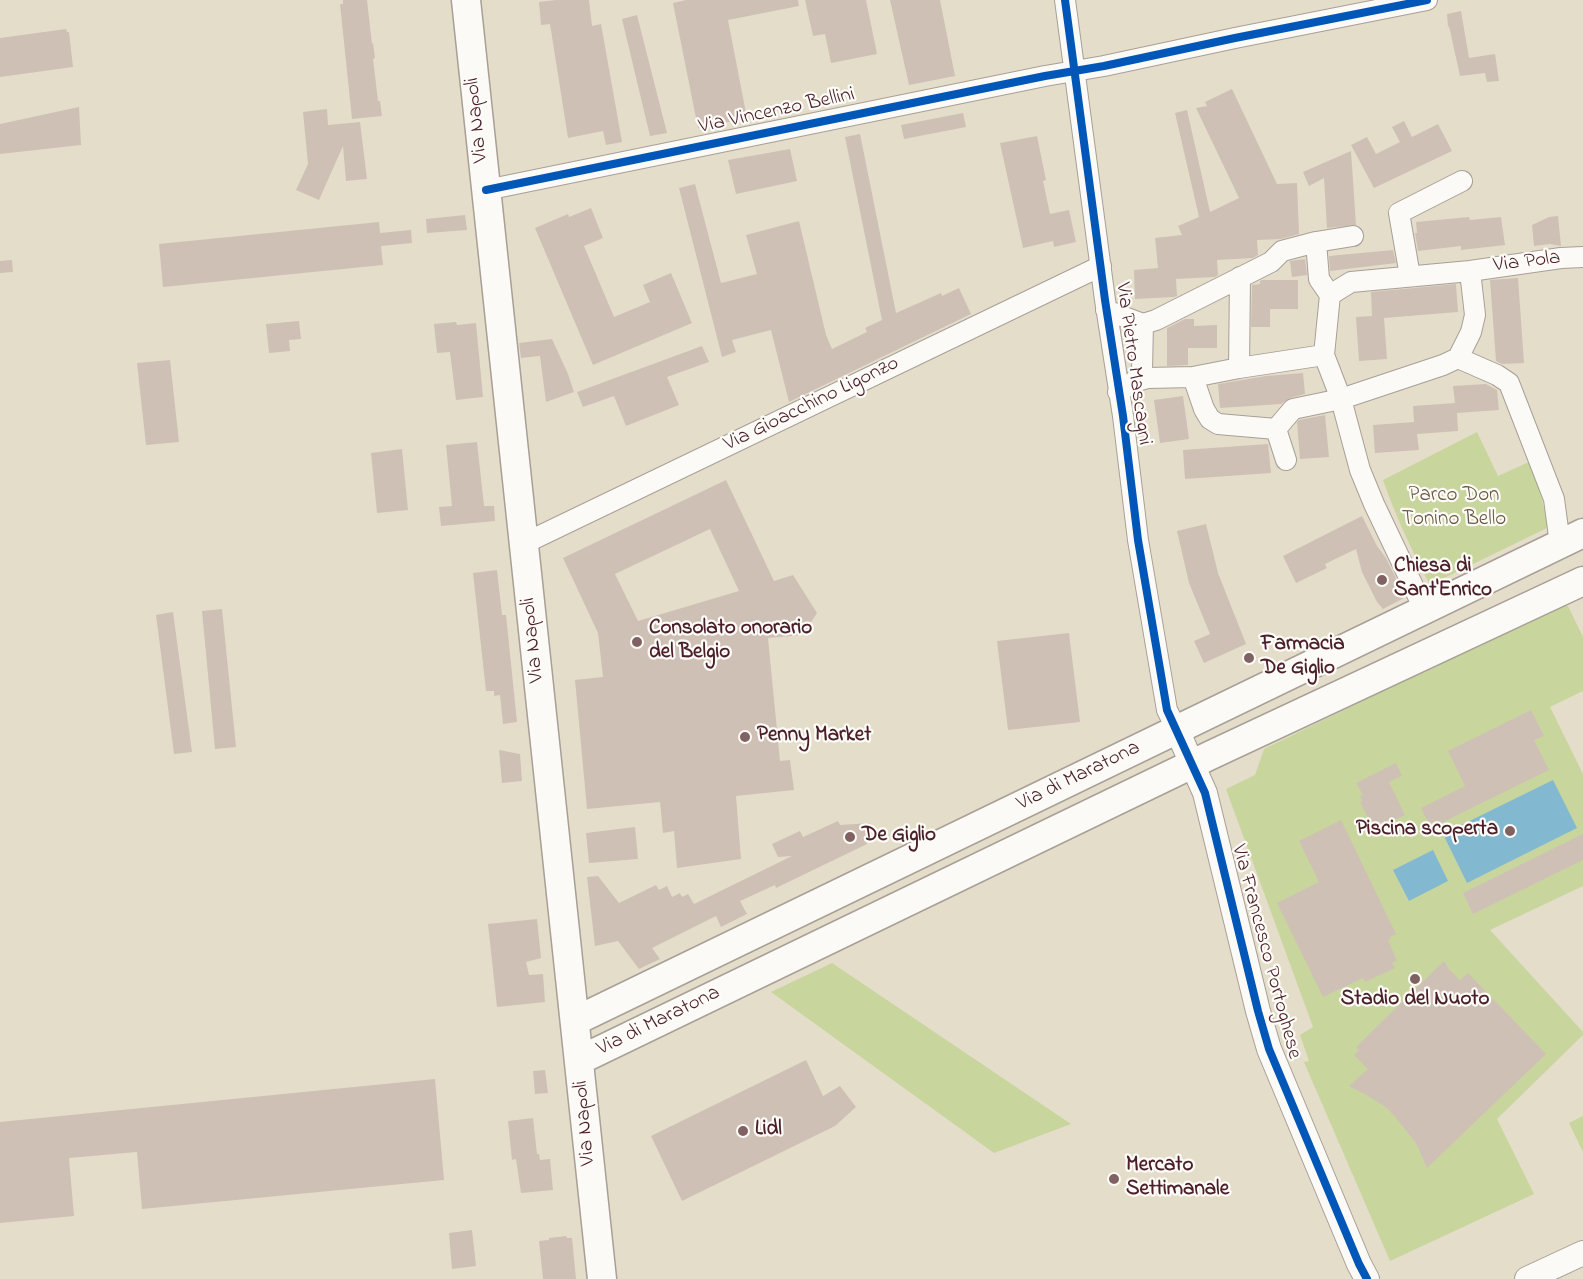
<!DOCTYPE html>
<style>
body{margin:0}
canvas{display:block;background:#e4ddca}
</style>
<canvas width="1583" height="1279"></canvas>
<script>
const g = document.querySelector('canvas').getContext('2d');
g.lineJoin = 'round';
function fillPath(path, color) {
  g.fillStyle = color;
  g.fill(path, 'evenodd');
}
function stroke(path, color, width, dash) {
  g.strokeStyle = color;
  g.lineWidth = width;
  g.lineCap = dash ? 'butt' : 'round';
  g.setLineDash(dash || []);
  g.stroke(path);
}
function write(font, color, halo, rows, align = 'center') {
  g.font = font + ' "Indie Flower",sans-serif';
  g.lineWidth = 4.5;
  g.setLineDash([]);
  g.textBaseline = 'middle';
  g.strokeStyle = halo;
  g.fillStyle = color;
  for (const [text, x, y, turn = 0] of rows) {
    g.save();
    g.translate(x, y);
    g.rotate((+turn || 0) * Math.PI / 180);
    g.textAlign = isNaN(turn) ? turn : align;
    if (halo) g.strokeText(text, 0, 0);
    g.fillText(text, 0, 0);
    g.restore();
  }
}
fillPath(new Path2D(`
 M1477,432L1498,476L1531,461L1537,481L1549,527L1430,585C1412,551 1396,517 1383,480Z
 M1558,606H1568L1583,637V691L1550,707L1583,774V886L1490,930L1583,1032V1035L1497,1119L1534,1194L1390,1261L1304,1062L1309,1061L1300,1035L1313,1027L1226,789L1255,775L1264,749Z
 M832,963L1071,1124L994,1153L771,992Z
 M1583,1116V1152L1569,1123Z`), '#c8d69d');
fillPath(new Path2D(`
 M1553,780L1577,828L1467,883L1443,834Z
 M1433,850L1448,881L1409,901L1393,870Z`), '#82b9d0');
fillPath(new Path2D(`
 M343,0H367L372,44L373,43L375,58L373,59L378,101H380L382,116L352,119L340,4H343Z
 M556,0H589L592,26L601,24L622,142L606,145L603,131L568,138L550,24L541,25L539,2Z
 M686,0H798L799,6L728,20L747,118L698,128L673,3Z
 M805,0H866L877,54L831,63L825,34L813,36Z
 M890,0H940L955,76L909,85Z
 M1461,11L1469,58L1495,54L1499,81L1487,82L1485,73L1460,76L1449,26L1448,27L1447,14Z
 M637,15L667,133L650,136L622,19Z
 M66,29L67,32H69L73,67L0,77V38Z
 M1232,89L1277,184L1297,183L1299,234L1281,239L1257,240L1258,255L1253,258L1217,260L1218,275L1215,277L1176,279L1177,296L1174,297L1135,299L1134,270L1158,268L1155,238L1182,235L1178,226L1199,217L1175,113L1187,110L1210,212L1239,198L1196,108L1207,106L1205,102Z
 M79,107L81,145L0,154V124Z
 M327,109L328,125L360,122L367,179L346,181L343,146L319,200L296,190L308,164L303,112Z
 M963,113L966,127L904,139L901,125Z
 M1404,121L1412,137L1438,124L1452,151L1374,188L1351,145L1367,137L1376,154L1400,142L1392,127Z
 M860,134L896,313L941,293L942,296L959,288L971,314L789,402L771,330L732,340L736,352L722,357L679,188L695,184L721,283L757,274L746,235L799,221L826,335L832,349L867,332L865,328L882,320L845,137Z
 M1037,136L1046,180L1043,181L1050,214L1069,210L1076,242L1054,247L1053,241L1023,248L1000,143Z
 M790,149L797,181L736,194L728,160Z
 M1351,151L1356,225L1327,228L1324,178L1309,186L1303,172Z
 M591,208L603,238L584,246L614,317L650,302L643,285L671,273L692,323L593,365L535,228L568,214L569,217Z
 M465,215L467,230L427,233L426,219Z
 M1558,216L1561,246L1550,244L1534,246L1532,225L1549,217Z
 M1469,217L1470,220L1501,217L1505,245L1461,250V246L1418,251L1415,233H1417L1416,222Z
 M379,222L380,233L411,230L412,243L381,246L383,265L163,287L159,244Z
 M1393,250L1396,263L1330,271L1329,256Z
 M1305,259L1307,275L1292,277L1290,261Z
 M12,260L13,272L0,273V261Z
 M1518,278L1524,363L1502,364L1496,361L1490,280Z
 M1262,280H1298V309H1270V327H1251L1252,285L1260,284V281Z
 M1456,284L1458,312L1384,318L1387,359L1359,361L1356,317L1372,316L1371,292Z
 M1185,319H1194V326L1217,325V348H1188V365L1167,366V328Z
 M299,321L301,339L289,340L290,351L269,353L266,324Z
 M456,322L457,325L476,323L483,397L456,400L450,352L437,353L434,324Z
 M552,339L568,374L574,392L546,402L540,356L521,358L519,343Z
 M702,346L709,362L667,377L679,405L626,426L614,396L583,407L577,392Z
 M170,360L179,442L146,445L137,363Z
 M1303,373L1305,394L1290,398L1281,404L1220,408L1218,384L1266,376Z
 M1486,384L1497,390L1499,410L1457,413L1458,431L1417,434L1419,450L1375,453L1373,425L1414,422L1413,406L1455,403L1453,386Z
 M1183,396L1189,439L1160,443L1154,400Z
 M1325,415L1329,457L1300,459L1297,422L1299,420Z
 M477,442L484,506H494L495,521L441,526L439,507L452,506L446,445Z
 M1268,444L1271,473L1185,479L1183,450Z
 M402,449L408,510L377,513L371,453Z
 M726,480L774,581L793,575L817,613L803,635L768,638L780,761L790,760L794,790L736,796L741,859L677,868L674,831L663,833L660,802L587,809L575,680L603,677L598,633L563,558ZM710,529L739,591L638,621L615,574Z
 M1362,516L1377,546L1386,558L1402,590L1404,598L1383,609L1377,602L1362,572L1356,549L1325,564L1327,568L1296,583L1283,556Z
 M1206,524L1218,573L1246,644L1204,663L1194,641L1210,634L1189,583L1177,531Z
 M497,570L502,615H506L517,722L503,724L500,695L494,696V691H486L473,573Z
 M222,609L236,747L215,749L202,611Z
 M173,612L192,752L174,754L156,615Z
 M1069,633L1080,722L1008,730L997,641Z
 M1531,710L1544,736L1534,740L1549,770L1431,828L1421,808L1465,786L1448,751Z
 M499,750L520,754L522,781L502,783Z
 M1396,763L1402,776L1389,782L1405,815L1374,830L1360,802L1362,801L1360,796L1363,795L1356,783Z
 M1341,820L1396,934L1390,937L1391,939L1388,940L1397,961L1392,963L1395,968L1365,982L1363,978L1323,997L1277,903L1319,882L1299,841Z
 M838,821L840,825L870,823L875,834L865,840L867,844L776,888L775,885L740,901L747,914L721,927L716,916L652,948L660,959L639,969L618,941L595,946L587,877L598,876L619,903L656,885L659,890L667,886L672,897L680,893L682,897L688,894L694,904L792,856L778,857L772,844L800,831L803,837Z
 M635,827L638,859L589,863L586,833Z
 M1583,834V860L1473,914L1463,893Z
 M537,919L541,958L526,962L529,975L543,974L545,1002L497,1007L488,924Z
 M1444,961L1448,968L1460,980L1468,973L1546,1054L1427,1168L1416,1143L1396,1118L1387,1108L1370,1097L1349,1086L1368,1069L1354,1055L1359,1050L1356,1047Z
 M806,1060L823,1096L840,1086L856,1107L835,1126L682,1201L651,1136Z
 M545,1070L548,1093L535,1094L533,1071Z
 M435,1079L444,1180L142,1209L137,1152L69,1158L74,1216L0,1223V1122Z
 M533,1118L537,1154H539L540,1160L550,1159L553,1190L521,1193L516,1159L512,1160L508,1121Z
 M472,1230L476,1266L452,1269L449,1233Z
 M566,1236L567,1238H572L576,1279H543L539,1241L549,1240V1238Z`), '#cfc0b6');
const minor = new Path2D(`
 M1065,0L1105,300L1123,416L1138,540L1167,710L1177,730
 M486,190L1045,76L1104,66L1235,38L1427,0
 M1316,242L1319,279L1330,295L1324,355L1341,399L1360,470L1374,504L1425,611
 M1410,276L1399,213L1462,181
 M1330,295L1351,282L1470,271L1561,258L1583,257
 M1106,310L1143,324L1156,320L1271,262L1282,251L1316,242L1353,236
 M1458,358L1471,332L1475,315L1470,271
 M1239,368L1240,277
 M1193,377L1204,409L1210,419L1218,424L1276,429L1286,460
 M1134,382L1142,370L1143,324
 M1118,392L1134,382L1148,378L1193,377L1239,368L1324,355
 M1276,429L1293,409L1341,399L1443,365L1458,358L1497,375L1509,383L1554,499L1560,544
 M523,544L1101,266`);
const tertiary = new Path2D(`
 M1177,730L1205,793L1258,1011L1269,1049L1359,1264L1367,1279
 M1527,1279L1583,1253`);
const secondary = new Path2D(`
 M466,0L602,1279
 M575,1021L1583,533
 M580,1060L1211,755L1583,581`);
stroke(minor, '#a89f96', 22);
stroke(tertiary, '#a89f96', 26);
stroke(secondary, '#a89f96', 31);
stroke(minor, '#fbfaf7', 20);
stroke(tertiary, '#fbfaf7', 24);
stroke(secondary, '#fbfaf7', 28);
stroke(new Path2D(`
 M1065,0L1105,300L1123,416L1138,540L1167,710L1205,793L1258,1011L1269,1049L1359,1264L1367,1279
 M486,190L1045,76L1104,66L1235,38L1427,0`), '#0057b8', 8);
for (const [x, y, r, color] of [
 [1382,580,6,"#806263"],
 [637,642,6,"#806263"],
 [1249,658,6,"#806263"],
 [745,737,6,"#806263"],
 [1510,831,6,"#806263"],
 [850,837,6,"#806263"],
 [1415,979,6,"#806263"],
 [743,1131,6,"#806263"],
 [1114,1179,6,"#806263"]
]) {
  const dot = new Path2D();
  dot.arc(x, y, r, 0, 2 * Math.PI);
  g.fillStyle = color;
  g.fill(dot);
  stroke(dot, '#fdfcf7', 2);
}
write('21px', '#4a1f2b', '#fdfcf7', [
 ["Via Vincenzo Bellini",777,112,-12],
 ["Via Napoli",478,120,-96],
 ["Via Pola",1527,263,-7],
 ["Via Pietro Mascagni",1132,364,82],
 ["Via Gioacchino Ligonzo",812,405,-26],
 ["Via Napoli",534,640,-96],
 ["Via di Maratona",1079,777,-26],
 ["Via Francesco Portoghese",1265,952,75],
 ["Via di Maratona",659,1022,-26],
 ["Via Napoli",586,1123,-95]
]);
write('21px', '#695442', '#fdfcf7', [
 ["Parco Don",1454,497],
 ["Tonino Bello",1454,521]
]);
write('bold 21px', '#4a1f2b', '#fdfcf7', [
 ["Chiesa di",1394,568],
 ["Sant'Enrico",1394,592],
 ["Consolato onorario",649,630],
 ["del Belgio",649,654],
 ["Farmacia",1261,646],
 ["De Giglio",1261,670],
 ["Penny Market",757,737],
 ["Piscina scoperta",1498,831,"right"],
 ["De Giglio",862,837],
 ["Stadio del Nuoto",1415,1001,"center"],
 ["Lidl",755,1131],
 ["Mercato",1126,1167],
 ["Settimanale",1126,1191]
], 'left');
</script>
